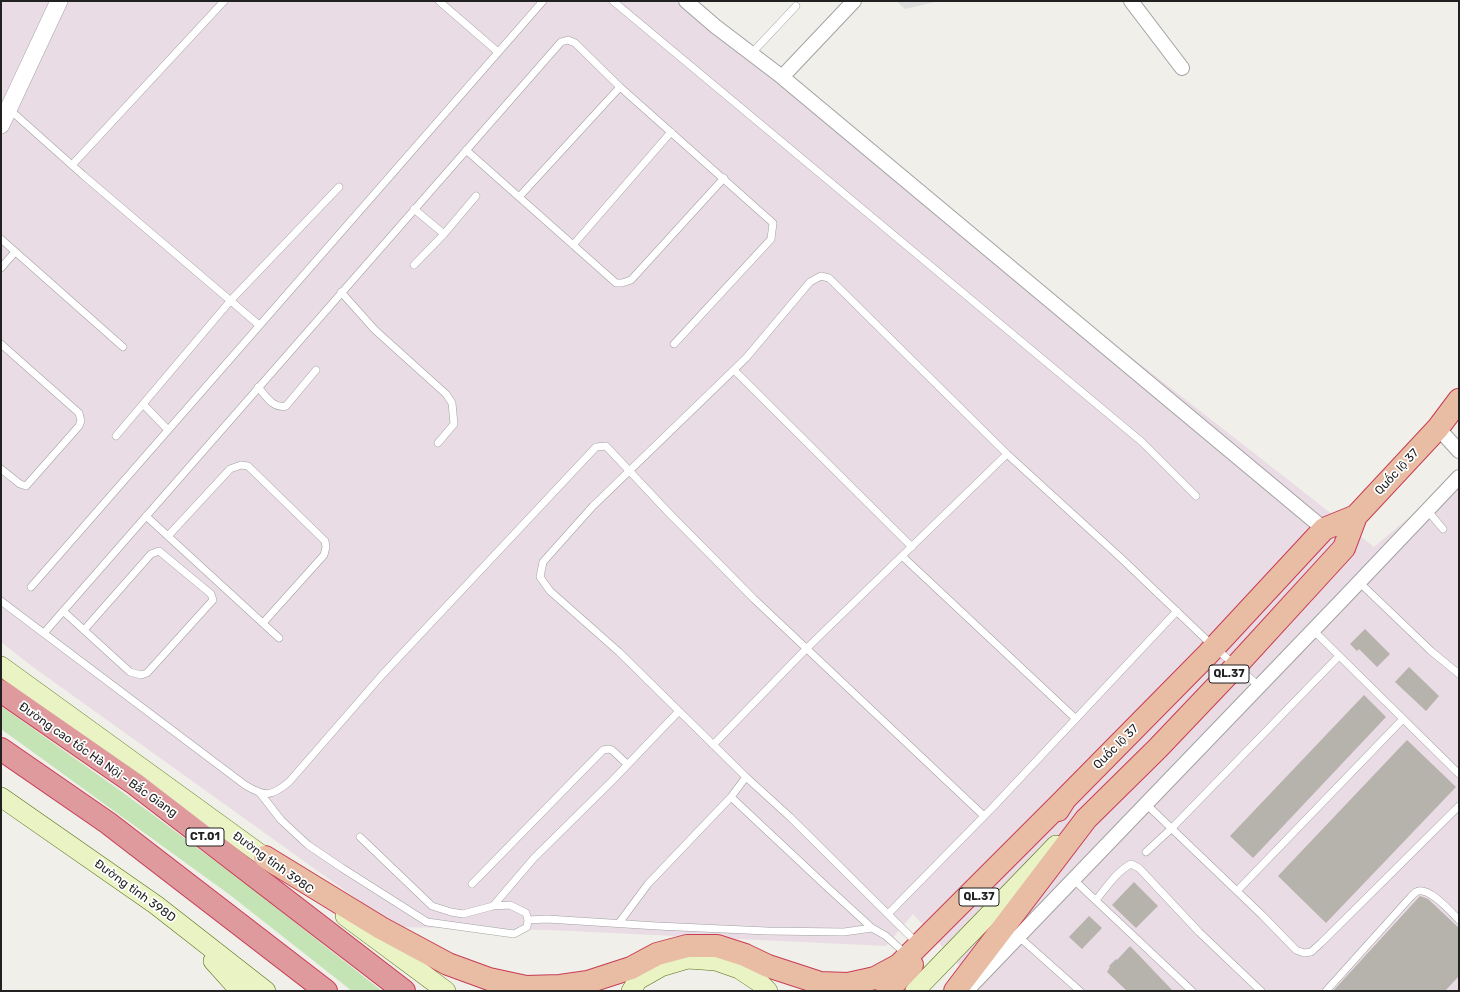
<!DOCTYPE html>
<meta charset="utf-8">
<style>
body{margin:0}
#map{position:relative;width:1460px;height:992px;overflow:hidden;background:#f0efe9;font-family:Rubik,sans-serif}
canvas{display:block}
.frame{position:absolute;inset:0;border:2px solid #212121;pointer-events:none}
</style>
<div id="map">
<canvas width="1460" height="992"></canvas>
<div class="frame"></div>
</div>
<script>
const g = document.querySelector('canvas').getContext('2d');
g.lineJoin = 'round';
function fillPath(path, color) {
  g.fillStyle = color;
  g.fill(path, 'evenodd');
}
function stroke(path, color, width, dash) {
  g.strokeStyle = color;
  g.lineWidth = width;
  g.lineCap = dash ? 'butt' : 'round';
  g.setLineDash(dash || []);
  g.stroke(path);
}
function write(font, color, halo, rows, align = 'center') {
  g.font = font + ' Rubik,sans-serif';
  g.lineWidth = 3.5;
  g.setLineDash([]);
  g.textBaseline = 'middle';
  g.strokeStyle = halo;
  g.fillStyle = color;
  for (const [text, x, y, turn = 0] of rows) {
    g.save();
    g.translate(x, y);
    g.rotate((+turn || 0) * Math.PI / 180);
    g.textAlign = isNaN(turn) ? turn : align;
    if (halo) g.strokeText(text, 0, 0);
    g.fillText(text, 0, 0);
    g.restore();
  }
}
fillPath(new Path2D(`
 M896,1H940L905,9Z`), '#dfdede');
fillPath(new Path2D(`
 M1,1H676L1374,547L1459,475V991H963L969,976L913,914L886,946L549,930L396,927L33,667L1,642Z`), '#e9dce4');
fillPath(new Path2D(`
 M1,706L125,794L250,887L382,991H352L230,895L1,729Z`), '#c5e4b5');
fillPath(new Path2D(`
 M1365,629L1390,654L1377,667L1359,649L1357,651L1350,644Z
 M1409,667L1439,696L1426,711L1395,682Z
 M1364,695L1386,717L1253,858L1230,836Z
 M1407,740L1456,787L1326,923L1278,876Z
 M1134,882L1158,906L1136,928L1112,905Z
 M1420,896L1428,899L1459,928V976L1445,991H1333Z
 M1089,916L1102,928L1082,949L1069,937Z
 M1130,946L1173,991H1127L1107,972L1110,967L1109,966L1116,959L1117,960Z`), '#b6b2ac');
const service = new Path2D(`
 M439,1L498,52
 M613,1L1142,442L1196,496
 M751,54L796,6
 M9,109L83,175L259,325
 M466,150L616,283H622L631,280L724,178
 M72,165L224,1
 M519,197L620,87
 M414,209L444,234
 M1,239L123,347
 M573,245L671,132
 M414,265L444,234L476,196
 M1,268L15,252
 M341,292L375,330L446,394L452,403L454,424L438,443
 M1,344L79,413L81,421L79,426L26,486L20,484L1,469
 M734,370L912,547
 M258,387C266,396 273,409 286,406L316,370
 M143,404L168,430
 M116,436L231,300L339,187
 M1427,510L1443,529
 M146,516L279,638
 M168,536L230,469L241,465L248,466L325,541L326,547L324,555L263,623
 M902,556L1076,719
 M1359,582L1431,651L1459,674
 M31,587L543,1
 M1,601L245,785C265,797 271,797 289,782L382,675L596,447L606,446L668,512L754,599L984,816
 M63,611L130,672L141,675L147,673L213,600L211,594L159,551L151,554L84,630
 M1313,630L1459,774
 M44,633L561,42L568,40L575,43L620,87L773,223L771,239L674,344
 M713,745L806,649L1007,454
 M260,793L281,820L308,845L342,868L427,922L514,934L527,927L528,920L547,919L657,926L767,931L844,932L872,928L886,936L907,955
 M731,797L826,886L872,928
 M1146,804L1263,916L1296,950L1304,953L1311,952L1321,943L1459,806
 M360,837L432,906L451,912L463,914L493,906L510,905L526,913L528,920
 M1146,852L1172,828L1339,656
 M1073,879L1192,991
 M472,884L603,750L609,749L612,750L627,764
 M1237,891L1403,719
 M1096,900C1106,888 1117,871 1131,864L1139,868L1199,932L1261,991
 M493,906L534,858L612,781L679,711
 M888,914L994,806L1177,611
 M619,923L648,884L731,797L746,777
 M1018,936L1080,991
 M918,944L790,817L746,777L619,652L550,591L540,577L543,562L593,506L746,358L810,282L821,276L829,278L1007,454L1122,559L1214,647L1259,686
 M1326,991L1407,901C1410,898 1413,894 1416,892C1428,885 1451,912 1459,920`);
const minor = new Path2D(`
 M686,1L715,26L782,77L1324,529
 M1131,1L1182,68
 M782,77L854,1
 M1438,428L1459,451
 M969,988L1344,598L1459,477`);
const tertiary = new Path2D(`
 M1,125L59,1`);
const secondary = new Path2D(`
 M1,666L277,866
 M1,797L156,905L266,991
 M345,916L446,991
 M213,961L240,991
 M631,991L638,980L661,967L688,959L716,961L739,969L760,983L768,991
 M915,991L1056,845`);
const trunk = new Path2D(`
 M1058,810L1065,799L1208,654L1324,529L1356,516
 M265,857L381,928L448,964L489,979L526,987L560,986L588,982L631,968L657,954L687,946H717L745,955L768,966L820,983L848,984L875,978L899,965L1065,799
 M887,991L912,965
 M955,991L1086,819L1158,748L1236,666L1344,548L1356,516L1438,428L1459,400`);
const motorway = new Path2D(`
 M1,691L135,784L404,991
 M1,749L108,823L326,991`);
stroke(service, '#a2a2a2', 8);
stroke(minor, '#a2a2a2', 16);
stroke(tertiary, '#a2a2a2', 18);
stroke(secondary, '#556f12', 20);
stroke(trunk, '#c83c55', 24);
stroke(motorway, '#c83c55', 24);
stroke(service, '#fff', 7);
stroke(minor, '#fff', 14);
stroke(tertiary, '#fff', 17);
stroke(secondary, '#e9f3c4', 19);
stroke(trunk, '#e8bda4', 22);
stroke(motorway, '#de9a9c', 22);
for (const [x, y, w] of [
 [1229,674,40],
 [205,837,38],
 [979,897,40]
]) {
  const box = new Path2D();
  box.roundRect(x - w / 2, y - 9, w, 18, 3);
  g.fillStyle = '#fff';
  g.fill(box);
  stroke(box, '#212121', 1);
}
write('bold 11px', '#212121', null, [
 ["QL.37",1229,674],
 ["CT.01",205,837],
 ["QL.37",979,897]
]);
write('12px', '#212121', '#fff', [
 ["Quốc lộ 37",1397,472,-47],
 ["Quốc lộ 37",1116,747,-45],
 ["Đường cao tốc Hà Nội - Bắc Giang",98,760,35],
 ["Đường tỉnh 398C",273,863,36],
 ["Đường tỉnh 398D",135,891,36]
]);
</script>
